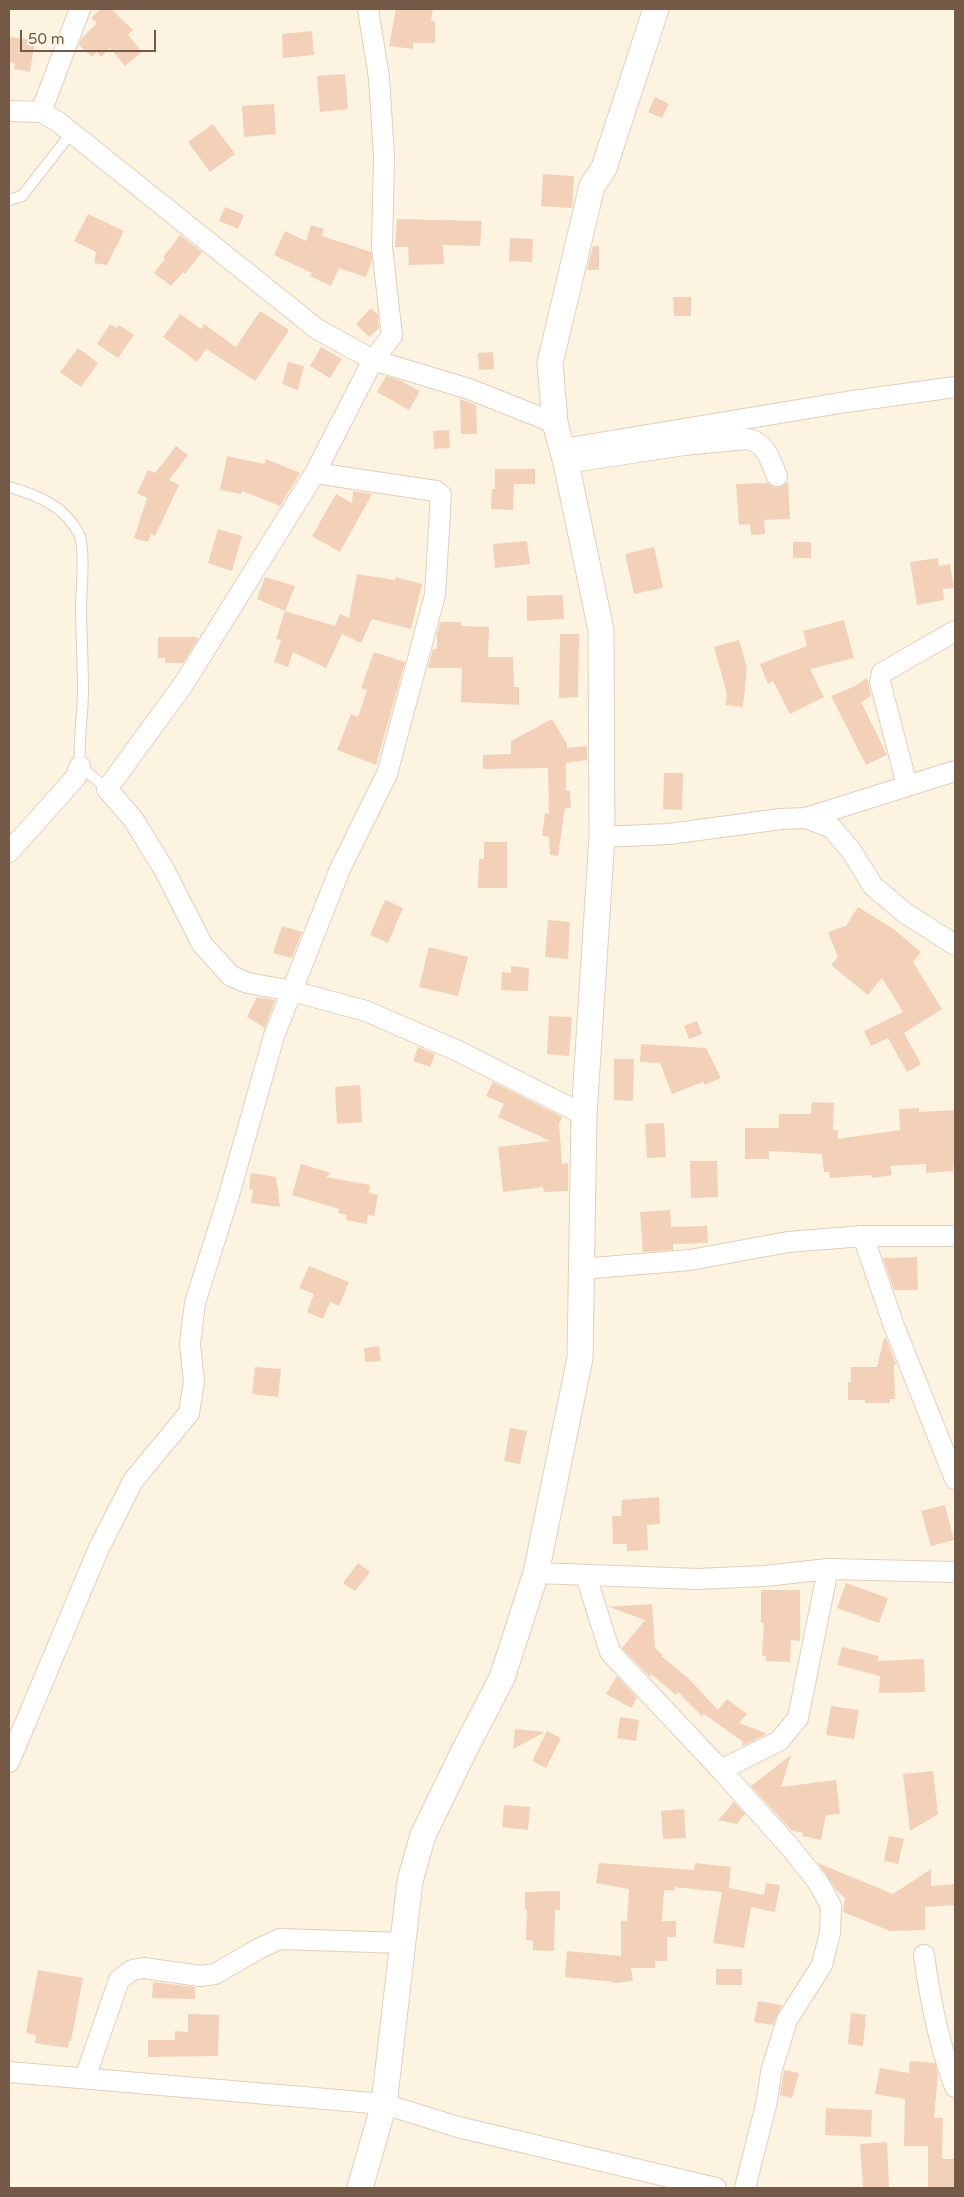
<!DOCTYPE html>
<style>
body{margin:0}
#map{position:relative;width:964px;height:2197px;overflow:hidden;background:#fdf3e1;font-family:"Varela Round",sans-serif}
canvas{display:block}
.frame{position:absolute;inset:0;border:10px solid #755947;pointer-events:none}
.scale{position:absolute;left:20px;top:30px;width:136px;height:22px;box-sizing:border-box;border:2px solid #755947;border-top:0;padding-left:6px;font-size:15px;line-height:18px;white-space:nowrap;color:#755947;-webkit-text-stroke:4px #fff7e8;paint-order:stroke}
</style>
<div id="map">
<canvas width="964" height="2197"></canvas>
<div class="frame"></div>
<div class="scale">50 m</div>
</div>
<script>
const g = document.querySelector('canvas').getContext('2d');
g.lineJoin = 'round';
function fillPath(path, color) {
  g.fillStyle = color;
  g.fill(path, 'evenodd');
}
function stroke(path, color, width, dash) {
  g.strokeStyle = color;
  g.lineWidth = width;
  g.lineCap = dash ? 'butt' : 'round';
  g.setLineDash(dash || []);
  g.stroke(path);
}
fillPath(new Path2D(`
 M101,9H111L133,30L128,35L142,52L125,66L110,48L101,57L97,52L92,57L79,45L81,39L97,23L91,18Z
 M396,9H433L431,21H435V43H413V49L389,46Z
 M312,31L314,55L283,58L282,34Z
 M9,37L35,40L30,72L14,69L15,63L9,62Z
 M345,74L348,109L320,112L317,76Z
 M655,97L669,104L662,118L648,112Z
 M274,104L276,134L244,137L242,106Z
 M213,124L235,154L210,172L188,142Z
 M543,174L574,176L572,208L541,206Z
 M225,207L244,215L238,229L219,221Z
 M88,214L124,231L107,265L94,263L96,252L74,241Z
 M397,219L482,221L480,246L443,245L444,264L409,265L408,247H395Z
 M311,225L324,229L322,236L371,252L372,261L366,277L339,268L331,286L310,276L312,273L274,255L285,231L306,241Z
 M180,235L202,252L185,274L183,272L171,286L154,273L165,259L163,257Z
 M510,238L533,239L532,262L509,261Z
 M593,246H599V270H587Z
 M673,297H691V316H674Z
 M371,308L378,315L379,328L369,337L356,324Z
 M260,311L289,330L255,381L206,349L197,362L163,337L180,314L201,329L204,324L236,347Z
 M110,324L117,328L119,325L134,335L118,358L97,344Z
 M321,347L342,359L330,378L310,366Z
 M78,348L98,363L81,387L60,372Z
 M493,352L494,369L479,370L478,353Z
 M288,362L304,366L298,390L282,384Z
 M386,376L401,381L420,391L409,410L377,392Z
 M460,399L476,405L477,434H461Z
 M449,430L450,448L434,449L433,431Z
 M176,446L188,455L169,480L179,485L155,536L151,534L148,542L134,538L147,498L137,493L148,470L155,473Z
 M227,456L264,464L266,459L300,473L280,506L242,491L241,494L220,490Z
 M495,469H535V484H514L513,510L491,509L492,489H495Z
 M788,482L790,519L764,520L765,534L751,535L750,524L739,525L736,484L768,483L776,488Z
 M353,491L372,494L340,552L312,536L336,494L352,503Z
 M218,529L242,536L232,571L208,563Z
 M527,541L530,564L495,568L493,544Z
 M793,542H811V558H793Z
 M654,547L663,588L634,594L625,554Z
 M938,558L939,566L950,564L954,588L943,589L944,600L917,605L910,562Z
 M357,574L395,580L396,577L422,584L411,629L372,619L361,643L342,634L326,668L293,652L288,667L274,662L281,640L276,639L285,611L335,626L340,614L349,618Z
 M265,577L295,586L285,611L257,599Z
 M563,595L564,619L527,621V596Z
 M844,620L854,658L810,669L824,697L790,714L773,681L768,684L760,664L807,646L803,631Z
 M440,622H461V626L489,627L488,657H513L514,687H519V705L461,702L462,668H428L433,649H437V634Z
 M560,634H579L578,697L559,698Z
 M158,637H196L198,639L183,663H165V658H158Z
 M739,640L747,668L743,707L726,705L727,694L714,647Z
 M374,652L405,662L376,765L337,750L351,714L358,717L367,690L361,688Z
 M867,678L871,696L861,702L887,755L866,765L831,696L855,686Z
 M552,719L567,744V748L587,746V760L566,763V791H570L571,808H565L558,856L550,855L549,837L542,836L545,813L549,814L548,768L483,769V755L511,754V741Z
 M664,773H683L682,810L663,809Z
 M484,842H507V888H478L479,859H484Z
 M385,900L403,908L388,943L370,935Z
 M858,907L895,930L921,952L913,962L942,1009L904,1033L921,1064L907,1072L888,1038L871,1046L864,1031L903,1012L882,978L868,995L831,965L838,957L828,932L846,926Z
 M548,920L570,922L568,959L545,957Z
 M282,926L302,932L292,958L273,953Z
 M429,947L468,957L458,996L419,987Z
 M511,966L529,968L528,991L501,990L502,972L511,973Z
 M257,997L275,1000L265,1028L247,1017Z
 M549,1016L572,1017L569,1056L547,1054Z
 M697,1021L702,1034L689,1039L684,1026Z
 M641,1044L706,1048L721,1078L705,1085L703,1082L672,1094L660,1063L640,1062Z
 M418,1047L435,1054L430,1067L413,1061Z
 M614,1059H634L633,1101L614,1100Z
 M493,1082L562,1117L559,1124L562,1164L568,1163V1191L544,1192L543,1187L503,1192L498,1147L550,1141L498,1117L504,1104L486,1096Z
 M360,1085L362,1122L337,1124L335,1087Z
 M812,1102L834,1103L833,1130H838V1139L900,1130L899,1109L919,1108V1112L955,1110V1164H953V1171L926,1173V1164L890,1166L892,1175L872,1178V1175L830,1178L829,1172H824L822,1154L769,1151V1159H745V1128H779V1114H811Z
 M664,1123L666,1157L647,1158L645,1124Z
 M690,1161H717L718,1197L691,1198Z
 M301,1164L331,1173L326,1177L370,1185L369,1193L378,1195L374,1216L368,1215L367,1224L346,1220L347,1215L338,1213L339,1209L292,1195Z
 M251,1173L276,1177L280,1207L251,1203L253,1190L249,1189Z
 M670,1210L671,1227L707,1226L708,1243L673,1244V1250L643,1252L640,1212Z
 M917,1257L918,1290H894L883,1258Z
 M309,1266L349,1282L339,1306L330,1302L323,1319L307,1312L314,1294L299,1288Z
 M884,1338H886L896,1364L894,1365L895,1399H890V1403H865V1400H848V1382H851V1367H877Z
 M379,1346L381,1361L365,1362L364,1348Z
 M255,1367L281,1369L278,1397L252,1394Z
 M510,1428L527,1431L520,1464L504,1461Z
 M659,1497L660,1524L647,1525L648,1550L627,1551V1544H613L612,1516H621L622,1500Z
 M945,1505L954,1540L931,1546L921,1511Z
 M358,1563L370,1572L355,1591L343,1583Z
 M846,1583L888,1598L879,1623L837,1608Z
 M761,1590H800V1641L791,1640L790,1662L766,1661V1656H762L764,1623H761Z
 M652,1604L655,1648L663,1655L661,1656L689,1679L718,1710L727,1699L747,1714L739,1723L766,1733L765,1735L742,1746L743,1742L704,1714L702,1716L678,1692L676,1695L651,1674L650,1677L622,1648L645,1620L609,1607Z
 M842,1647L879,1656L877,1661L924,1659L925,1692L879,1693L880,1676L837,1665Z
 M617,1676L637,1698L631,1708L606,1694Z
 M831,1706L859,1710L854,1739L826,1735Z
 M620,1717L639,1720L636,1741L617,1738Z
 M515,1729L545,1732L513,1749Z
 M547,1731L561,1738L546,1768L532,1761Z
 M791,1755L781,1787L836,1780L840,1814L826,1815L821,1840L802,1836L803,1833L791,1830L751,1786Z
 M933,1771L938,1814L910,1831L903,1774Z
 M734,1802L745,1814L737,1824L718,1820Z
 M504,1805L530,1807L528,1830L502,1827Z
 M684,1809L686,1838L663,1839L661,1811Z
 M889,1836L904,1839L898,1864L884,1861Z
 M599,1863L694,1870L695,1863L731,1867L729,1888L764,1895L766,1883L780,1885L775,1912L751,1907L744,1948L713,1943L722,1892L674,1887V1891L664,1890L662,1921H676V1937H667V1961H655V1968H631L633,1981L614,1983V1982L565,1977L567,1951L621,1956V1921H627L629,1889L596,1883Z
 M818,1863L893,1894L931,1869V1886L955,1884V1905L925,1907V1930L890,1931L843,1912L845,1898L836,1890Z
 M560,1891V1910H555L554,1951L533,1950V1941L526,1940L527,1910H525V1892Z
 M716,1969H742V1985H716Z
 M38,1970L83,1978L71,2041H69L68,2048L35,2043L36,2035L26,2033Z
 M153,1982L195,1987V1999L152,1998Z
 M758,2001L782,2005L773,2025L754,2022Z
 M851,2013L866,2015L863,2046L848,2044Z
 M188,2014L219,2015L218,2056L148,2057V2040H175V2031L188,2032Z
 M910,2061L935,2063L938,2074L934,2118H943L942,2159H955V2188H928V2146H904L905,2099L875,2094L880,2068L909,2073Z
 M784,2070L799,2073L792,2098L780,2095Z
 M826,2108L872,2110L871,2137L825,2135Z
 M887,2142L889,2188H863L860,2144Z`), '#f3d1b8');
const service = new Path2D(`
 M9,200L22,196L72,132
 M9,487C37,495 65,506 79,534C85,546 82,587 81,602C81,632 83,661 83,690C83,716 78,741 80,766L107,789`);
const minor = new Path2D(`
 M368,9L379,78L384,157L382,247L392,336L373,360L315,473L183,685L107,789L133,819L165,871L202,944L231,976L248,983L292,991L366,1011L458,1051L584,1115
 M9,111L41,112L57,121L317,329L373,360L469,389L555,423
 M41,112L80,9
 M563,449L846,402L955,387
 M566,463L684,445L747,439C766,442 770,460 777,476
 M907,785L880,682L882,673L955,631
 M806,818L955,771
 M602,837L669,834L781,819L806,818L832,828L852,852L873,886L905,913L955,945
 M9,852L76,777L80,766
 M863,1236L894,1326L955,1479
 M581,1269L690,1260L788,1242L863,1236H955
 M536,1573L697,1579L765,1576L828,1569L955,1572
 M586,1576L610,1652L721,1770L790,1847L818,1882L831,1906L830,1933L822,1965L787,2020L771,2072L767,2101L745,2188
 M9,1762L99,1548L133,1481L189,1413L194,1382L190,1344L195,1303L229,1195L274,1036L340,869L387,774L435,595L441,495L436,491L315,473
 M721,1770L779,1741L798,1718L828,1569
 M924,1955C930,2001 939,2044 955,2087
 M9,2072L384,2104L458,2127L716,2188
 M85,2078L119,1980L132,1970L144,1968L200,1976L215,1974L260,1948L280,1939L402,1943`);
const tertiary = new Path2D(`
 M360,2188L384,2104L410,1881L423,1835L464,1751L502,1678L536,1573L580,1358L584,1115L602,837L601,630L566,463L555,423L550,363L592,186L604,168L656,9`);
stroke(service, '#e1cfbd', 12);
stroke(minor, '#e1cfbd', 22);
stroke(tertiary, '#e1cfbd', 27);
stroke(service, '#fff', 10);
stroke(minor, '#fff', 20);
stroke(tertiary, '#fff', 25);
</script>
